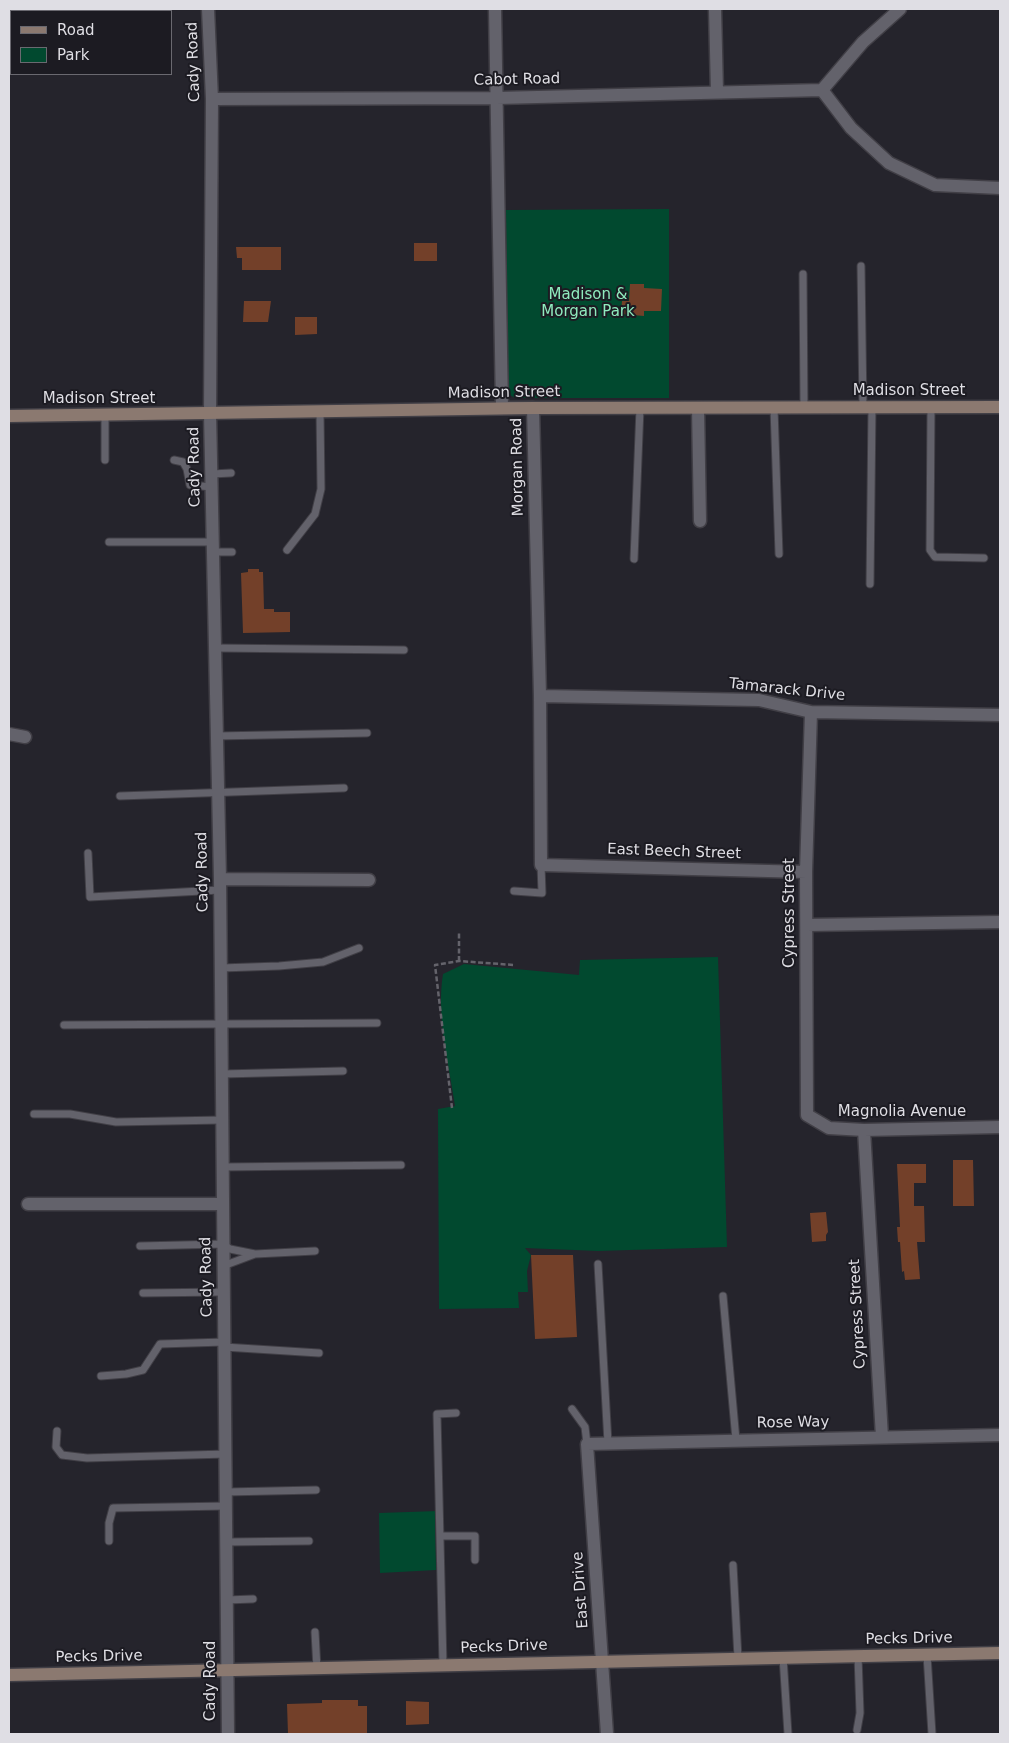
<!DOCTYPE html>
<style>
body{margin:0}
#map{position:relative;width:1009px;height:1743px;overflow:hidden;background:#25242c;font-family:"DejaVu Sans",sans-serif}
canvas{display:block}
.frame{position:absolute;inset:0;border:10px solid #dfdee4;pointer-events:none}
.legend{position:absolute;left:10px;top:10px;width:162px;height:65px;box-sizing:border-box;background:#1c1b22;border:1px solid #6a6970;margin:0;padding:6px 9px;list-style:none;font-size:15px;color:#dfdee4}
.legend li{display:flex;align-items:center;gap:10px;height:25px}
.legend b{width:25px;border:1px solid #6a6970}
</style>
<div id="map">
<canvas width="1009" height="1743"></canvas>
<div class="frame"></div>
<ul class="legend">
<li><b style="height:6px;background:#8b7970"></b>Road</li>
<li><b style="height:14px;background:#01492f"></b>Park</li>
</ul>
</div>
<script>
const g = document.querySelector('canvas').getContext('2d');
g.lineJoin = 'round';
function fillPath(path, color) {
  g.fillStyle = color;
  g.fill(path, 'evenodd');
}
function stroke(path, color, width, dash) {
  g.strokeStyle = color;
  g.lineWidth = width;
  g.lineCap = dash ? 'butt' : 'round';
  g.setLineDash(dash || []);
  g.stroke(path);
}
function write(font, color, halo, rows, align = 'center') {
  g.font = font + ' "DejaVu Sans",sans-serif';
  g.lineWidth = 4;
  g.setLineDash([]);
  g.textBaseline = 'middle';
  g.strokeStyle = halo;
  g.fillStyle = color;
  for (const [text, x, y, turn = 0] of rows) {
    g.save();
    g.translate(x, y);
    g.rotate((+turn || 0) * Math.PI / 180);
    g.textAlign = isNaN(turn) ? turn : align;
    if (halo) g.strokeText(text, 0, 0);
    g.fillText(text, 0, 0);
    g.restore();
  }
}
fillPath(new Path2D(`
 M669,209V398H515L510,395L508,389L506,210Z
 M718,957L727,1247L598,1251L525,1248L531,1255L527,1271L528,1292H518L519,1308L439,1309L438,1109L455,1106C449,1064 436,1016 443,974L464,964L579,975L580,960Z
 M438,1511L435,1517L436,1570L380,1573L379,1513Z`), '#01492f');
fillPath(new Path2D(`
 M414,243H437V261H414Z
 M236,247H281V270H242V258H237Z
 M630,284H644V288L662,289L661,311H644V316L621,314L622,301H629Z
 M244,301H271L268,322H243Z
 M295,317H317V334L295,335Z
 M248,569H259V572H263L264,609H274V612H290V632L243,633L241,573L248,572Z
 M953,1160H973L974,1206H953Z
 M897,1164H926V1183H914V1206H924L925,1242H917L920,1279L905,1280L904,1271L902,1272L900,1242H898L897,1227H900Z
 M826,1212L828,1232L826,1235V1241L812,1242L810,1213Z
 M531,1255H573L577,1337L535,1339Z
 M322,1700H358V1706H367V1734H288L287,1704L322,1703Z
 M406,1701L429,1702V1724L406,1725Z`), '#734029');
const lane = new Path2D(`
 M861,266L863,408
 M803,274L804,408
 M774,408L779,554
 M931,408L930,550L935,557L984,558
 M105,415V460
 M174,460L183,462L187,469L190,485L212,487
 M212,474L231,473
 M109,542H213
 M287,550L315,514L321,489L320,412
 M213,552H232
 M634,559L640,408
 M870,584L872,407
 M215,648L404,650
 M217,736L367,733
 M120,796L344,788
 M88,853L90,897L220,890
 M514,891L542,893L541,865
 M221,968L279,966L323,962L359,948
 M64,1025L377,1023
 M222,1074L343,1071
 M34,1114H70L116,1122L222,1120
 M223,1167L401,1165
 M140,1246L223,1244L230,1249L255,1254L223,1266
 M255,1254L315,1251
 M598,1264L608,1443
 M143,1293L224,1292
 M723,1296L736,1440
 M224,1347L319,1353
 M101,1376L126,1374L143,1370L160,1344L224,1342
 M572,1409L585,1427L587,1444
 M57,1431L56,1447L62,1455L87,1458L226,1454
 M226,1492L316,1490
 M440,1536H475V1560
 M109,1541V1523L113,1508L226,1506
 M227,1542L309,1541
 M733,1565L738,1658
 M227,1600L253,1599
 M315,1632L317,1669
 M927,1655L932,1734
 M783,1657L788,1734
 M443,1665L437,1414L456,1413
 M857,1730L860,1713L858,1656`);
const street = new Path2D(`
 M208,9L212,99L210,414L220,879L228,1734
 M495,9L502,408H533L540,696L541,865L806,872
 M715,9L717,92
 M822,90L851,128L889,163L935,185L1000,188
 M822,90L863,42L900,9
 M212,99L497,98L822,90
 M698,408L700,521
 M540,696L759,700L811,712L1000,715
 M811,712L806,872L807,1115L829,1128L864,1130L1000,1127
 M9,734L25,737
 M220,879L369,880
 M807,925L1000,922
 M864,1130L882,1437
 M28,1204H223
 M607,1734L587,1444L1000,1435`);
const secondary = new Path2D(`
 M9,416L533,408L1000,407
 M9,1675L1000,1653`);
stroke(lane, '#413f46', 9);
stroke(street, '#413f46', 15);
stroke(secondary, '#413f46', 15);
stroke(new Path2D(`
 M459,961V931
 M452,1108L435,965L459,961L514,965`), '#64636b', 2.5, [5, 2.5]);
stroke(lane, '#63626b', 7);
stroke(street, '#63626b', 12);
stroke(secondary, '#8b7970', 12);
write('15px', '#dfdee4', '#1c1b22', [
 ["Cady Road",194,62,-92],
 ["Cabot Road",517,80,-1],
 ["Madison Street",909,391],
 ["Madison Street",504,393,-1],
 ["Madison Street",99,399],
 ["Cady Road",195,467,-91],
 ["Morgan Road",518,467,-91],
 ["Tamarack Drive",787,690,6],
 ["East Beech Street",674,852,2],
 ["Cady Road",203,872,-91],
 ["Cypress Street",790,913,-90],
 ["Magnolia Avenue",902,1112],
 ["Cady Road",207,1277,-91],
 ["Cypress Street",858,1314,-93],
 ["Rose Way",793,1423,-1],
 ["East Drive",581,1590,-94],
 ["Pecks Drive",909,1639,-1],
 ["Pecks Drive",504,1647,-2],
 ["Pecks Drive",99,1657,-1],
 ["Cady Road",211,1681,-90]
]);
write('15px', '#8febbe', '#1c1b22', [
 ["Madison &",588,295],
 ["Morgan Park",588,312]
]);
</script>
